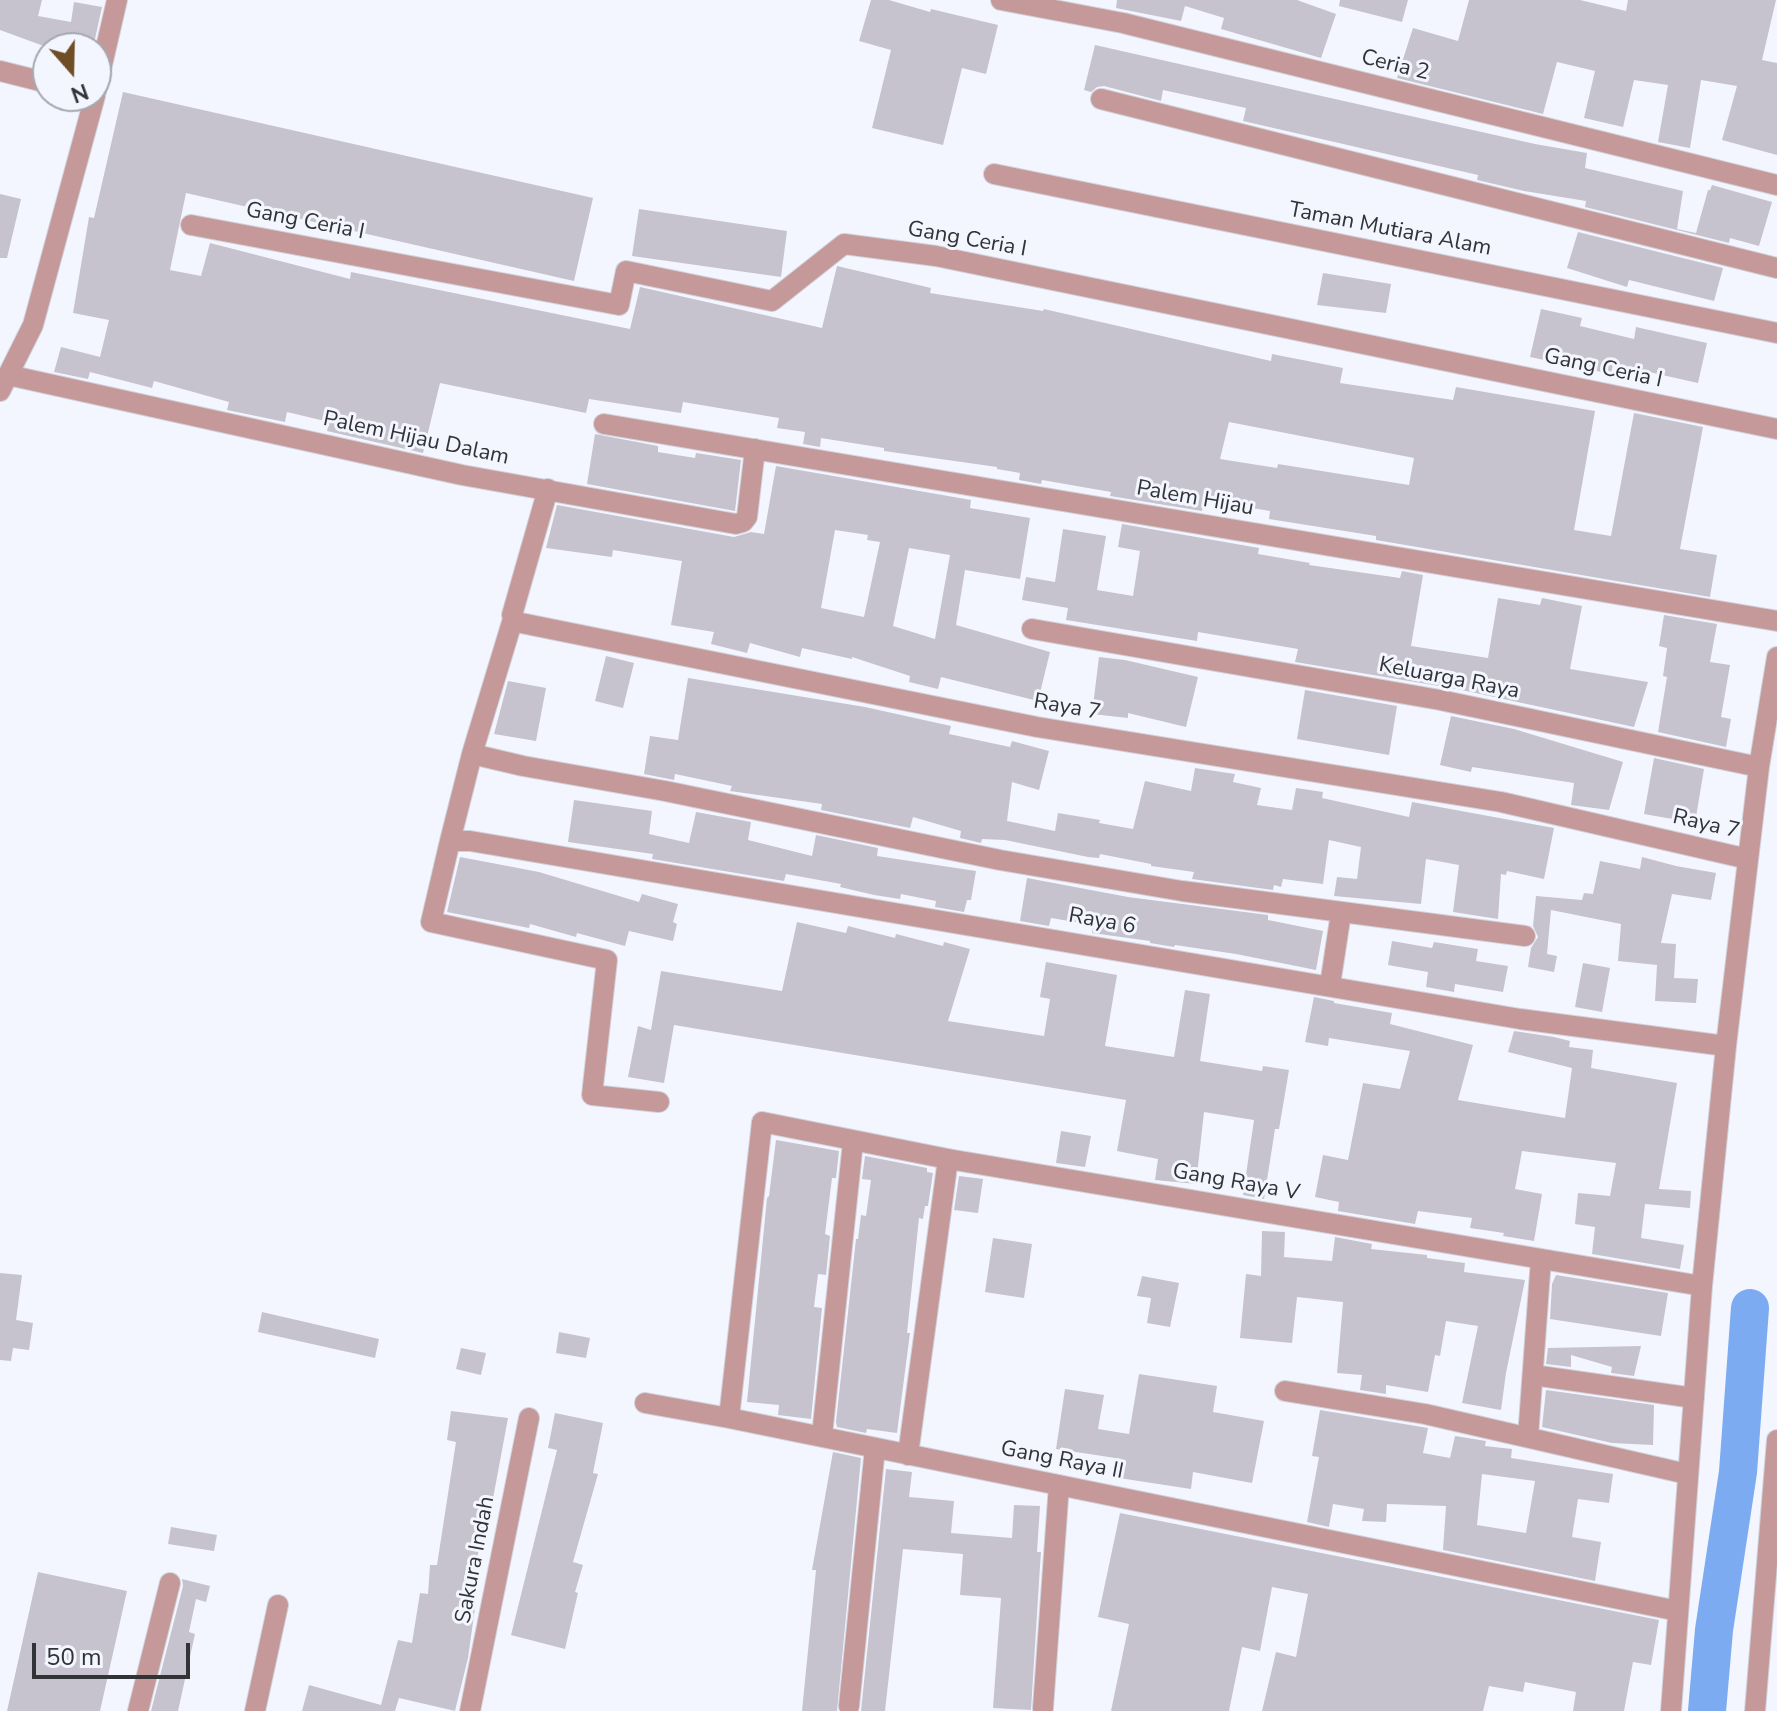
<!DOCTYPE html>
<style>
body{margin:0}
#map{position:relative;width:1777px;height:1711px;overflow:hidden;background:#f3f6ff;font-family:"Nunito Sans",sans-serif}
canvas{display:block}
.north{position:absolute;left:32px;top:32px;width:80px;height:80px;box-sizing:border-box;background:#f3f6ff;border:2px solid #a5a8af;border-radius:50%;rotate:160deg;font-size:22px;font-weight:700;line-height:32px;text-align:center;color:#313337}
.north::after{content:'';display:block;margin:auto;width:28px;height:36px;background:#6f4e25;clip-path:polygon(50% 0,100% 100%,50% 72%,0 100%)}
.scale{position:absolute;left:32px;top:1643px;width:158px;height:36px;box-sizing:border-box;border:4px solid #313337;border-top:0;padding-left:10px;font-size:24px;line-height:28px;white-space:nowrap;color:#313337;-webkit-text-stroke:6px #f3f6ff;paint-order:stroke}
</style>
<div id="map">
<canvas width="1777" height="1711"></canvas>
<div class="north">N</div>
<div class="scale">50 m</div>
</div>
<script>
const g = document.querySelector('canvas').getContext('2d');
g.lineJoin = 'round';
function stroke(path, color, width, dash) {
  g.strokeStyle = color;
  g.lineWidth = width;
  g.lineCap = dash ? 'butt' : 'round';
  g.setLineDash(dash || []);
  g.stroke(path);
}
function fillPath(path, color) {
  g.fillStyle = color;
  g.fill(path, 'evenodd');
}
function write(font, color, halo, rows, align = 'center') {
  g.font = font + ' "Nunito Sans",sans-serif';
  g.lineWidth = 6;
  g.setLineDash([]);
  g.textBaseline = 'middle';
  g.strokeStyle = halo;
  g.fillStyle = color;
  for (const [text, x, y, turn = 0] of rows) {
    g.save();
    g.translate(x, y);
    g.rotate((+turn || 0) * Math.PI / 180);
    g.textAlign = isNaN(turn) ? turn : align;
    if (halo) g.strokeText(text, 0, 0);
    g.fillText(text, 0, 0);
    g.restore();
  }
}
stroke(new Path2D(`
 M1707,1711L1714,1630L1738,1472L1750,1308`), '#7cabf2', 38);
fillPath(new Path2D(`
 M0,0H42L38,16L71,22L74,2L102,7L93,48H49L0,30Z
 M871,0H889L930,12L931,9L998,25L986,74L962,68L943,145L872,128L891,50L859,41Z
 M1117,0H1297L1336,14L1321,58L1221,29L1224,18L1185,6L1181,21L1116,8Z
 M1340,0H1408L1402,22L1339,6Z
 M1469,0H1580L1626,11L1628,0H1776L1762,60L1777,63V155L1722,140L1737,86L1701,80L1690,148L1658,142L1668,85L1634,80L1623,127L1584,118L1595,71L1557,62L1543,114L1397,78L1413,28L1458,41Z
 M1095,45L1535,144L1587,153L1585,168L1683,191L1677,229L1696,233L1708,190H1710L1712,185L1772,202L1759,246L1730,238L1729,243L1585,207L1586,201L1524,191L1477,180L1478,175L1243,121L1246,108L1163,90L1161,101L1104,86L1097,87L1091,92L1084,90Z
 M123,92L593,198L574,281L186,193L170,270L201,276L210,243L350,279L351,272L630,329L640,287L822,328L837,266L931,288L930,293L1043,311L1044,309L1271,361L1272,354L1343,368L1340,383L1453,400L1456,387L1595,411L1574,530L1611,536L1634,413L1703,427L1680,549L1717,555L1710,597L1376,540V536L1269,519L1270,511L1204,500L1202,511L1110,496L1111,492L1042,480L1041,484L1019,480L1020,473L997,469V467L884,451V448L821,438L820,447L803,444L805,432L777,428L779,418L683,402L681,413L589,399L586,413L440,383L423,453L327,431L329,422L287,412L285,422L227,410L229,402L154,381L152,388L90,372L88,379L54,372L61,347L100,357L109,320L73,313L89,217L94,218ZM1229,422L1414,458L1409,485L1278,464L1277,468L1220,459Z
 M0,194L21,199L7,258H0Z
 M639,209L787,231L781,277L632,256Z
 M1578,232L1723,268L1714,301L1629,280L1627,287L1567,268Z
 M1323,273L1391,284L1386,313L1317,305Z
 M1541,309L1582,318L1580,326L1634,339L1636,327L1707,343L1698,383L1613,364L1611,374L1530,357Z
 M595,434L658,446V452L695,458L696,453L741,460L735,511L587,484Z
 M776,466L971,500L970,508L1030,518L1020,579L965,570L956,625L1050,652L1038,701L941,677L938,689L909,682L910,676L852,657V659L802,648L800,657L750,643L747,653L711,644L714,632L671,625L682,561L613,550L612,557L546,548L557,505L734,537L751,532L764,534ZM835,530L868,535L867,540L880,542L864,617L821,608ZM909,548L950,555L935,639L893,626Z
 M1122,524L1259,548L1258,554L1310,563L1309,565L1400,578L1402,571L1423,575L1411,646L1488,658L1498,598L1540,605L1542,598L1582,606L1570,669L1648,682L1634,727L1457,689L1295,662L1298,649L1198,632L1197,641L1066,620L1068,608L1022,600L1026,577L1055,582L1063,529L1106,536L1097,590L1133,596L1140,551L1118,547Z
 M1664,615L1717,624L1710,662L1730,665L1721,717L1731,719L1726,747L1658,732L1667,677L1663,676L1667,648L1659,646Z
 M606,656L634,663L623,708L595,701Z
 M1099,657L1125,660L1198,677L1186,727L1128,713V718L1092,714Z
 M688,678L865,707L951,726L949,734L1010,747L1012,741L1049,751L1039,790L1012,782L1007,821L1055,831L1058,813L1100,820L1099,823L1133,829L1145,781L1191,791L1195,768L1235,774L1233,782L1261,788L1257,805L1292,810L1296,788L1323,792L1322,798L1409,817L1412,802L1554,828L1544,879L1507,871L1506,875L1501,874L1498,919L1453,912L1459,865L1426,859L1421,904L1334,896L1337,877L1357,879L1361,847L1329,840L1323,884L1283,879L1281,887L1274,885L1273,890L1192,879L1194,872L1151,866V864L1100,854L1099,858L1088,857L1005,840L982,839L981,843L960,838L961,831L913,817L910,828L821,810L822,804L730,791L732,786L675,774L674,780L644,774L650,736L678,740Z
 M508,681L546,688L536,741L494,734Z
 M1305,690L1397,706L1389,755L1297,739Z
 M1451,716L1514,729L1623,762L1609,810L1571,805L1574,783L1472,767L1471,772L1440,765Z
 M1654,758L1704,769L1695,823L1644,814Z
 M574,800L652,811L649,834L689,843L696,812L751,822L748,840L812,856L816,835L878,848L877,856L976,871L971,900H967L964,912L935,907L936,901L901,894L900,899L874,895L840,887L841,884L786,874L784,881L652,859L653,854L568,842Z
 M460,857L539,872L639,902L642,894L678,904L673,922L677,924L673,941L629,931L625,946L577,933L576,937L530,924L529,928L447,912Z
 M1642,857L1676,866L1716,873L1711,900L1672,894L1661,943L1676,944L1674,978L1698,979L1696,1003L1655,1001L1657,965L1618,961L1621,924L1551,910L1547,954L1557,956L1554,972L1528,967L1531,948L1538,937L1533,926L1536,896L1582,900L1584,893L1593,894L1600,861L1640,869Z
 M1027,878L1128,897L1268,915V920L1323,931L1316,970L1236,954L1175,945L1174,947L1150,943V941L1092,933L1093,925L1051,918L1049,926L1020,921Z
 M797,922L846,933L848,926L895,938L896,934L943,946L944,942L970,949L948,1021L1044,1036L1050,999L1040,997L1046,962L1117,975L1105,1046L1174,1057L1185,990L1210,994L1200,1061L1262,1071L1263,1066L1289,1070L1279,1129H1275L1264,1199L1243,1195L1254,1120L1204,1112L1196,1184L1155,1180L1158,1159L1117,1151L1126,1100L674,1025L664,1083L628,1077L638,1026L651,1030L661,971L782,991Z
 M1392,941L1432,948L1434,942L1478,949L1476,961L1508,966L1503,992L1455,984L1454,992L1426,987L1428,972L1388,965Z
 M1583,963L1610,968L1602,1012L1575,1007Z
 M1314,997L1334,1001V1003L1392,1013L1390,1024L1473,1045L1458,1100L1565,1118L1572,1068L1508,1052L1514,1031L1554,1037L1570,1041L1569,1047L1593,1050L1591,1068L1677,1083L1659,1189L1691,1191L1690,1208L1645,1204L1641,1238L1684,1245L1680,1269L1592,1254L1595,1227L1575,1224L1578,1193L1610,1196L1616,1163L1522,1151L1515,1189L1542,1194L1534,1241L1503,1236L1504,1233L1470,1228L1472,1218L1418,1211L1415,1224L1338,1211L1339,1202L1315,1197L1323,1155L1348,1160L1363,1083L1400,1089L1410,1051L1329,1038L1328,1046L1305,1042Z
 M1061,1131L1091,1136L1085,1167L1056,1163Z
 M776,1140L839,1151L836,1178H832L825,1234L830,1236L826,1275L818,1274L814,1307L822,1308L811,1419L778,1415L779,1405L747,1402L767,1198L769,1196Z
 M865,1156L927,1168V1172L933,1173L928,1206H925L923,1219L919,1218L907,1333H910L897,1433L867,1429L866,1433L837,1427L836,1422L856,1239H858L861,1215L866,1216L871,1180L862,1179Z
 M959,1176L983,1179L978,1213L954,1210Z
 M1262,1231L1285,1232L1284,1257L1332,1261L1335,1237L1372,1244L1371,1249L1427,1255V1258L1465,1263L1464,1272L1525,1280L1506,1373L1501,1410L1462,1403L1478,1326L1446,1321L1440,1356L1435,1355L1428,1392L1386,1385V1394L1360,1390L1362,1375L1337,1373L1343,1302L1297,1297L1292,1343L1240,1338L1246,1274L1261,1276Z
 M993,1238L1032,1244L1024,1298L985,1292Z
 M0,1273L22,1275L16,1320L33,1323L29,1350L13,1348L11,1361L0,1360Z
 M1556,1275L1668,1293L1661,1336L1550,1319L1552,1284Z
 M1142,1276L1179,1283L1170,1327L1147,1323L1151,1298L1137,1296Z
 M262,1312L379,1339L375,1358L258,1332Z
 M559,1332L590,1338L586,1358L556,1353Z
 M1641,1346L1634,1376L1611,1373L1612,1367L1571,1355V1367L1546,1364L1548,1348Z
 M461,1348L486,1353L481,1375L456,1369Z
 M1139,1374L1217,1386L1213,1412L1264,1421L1252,1483L1193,1472L1191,1489L1119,1478L1122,1459L1056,1449L1065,1389L1104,1395L1098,1429L1129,1434Z
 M1546,1390L1654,1405L1653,1445L1612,1443L1542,1427Z
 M1320,1410L1428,1428L1423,1453L1450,1458L1455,1436L1486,1441L1485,1446L1512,1449L1511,1458L1613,1474L1609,1503L1578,1499L1572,1537L1601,1542L1595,1581L1443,1550L1446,1506L1387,1504L1386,1522L1362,1521L1364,1509L1333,1504L1329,1527L1307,1522L1319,1457L1312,1456ZM1482,1474L1535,1481L1526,1533L1477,1525Z
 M451,1411L508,1418L492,1504L488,1503L486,1532L483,1531L477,1559L473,1601H476L468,1658L455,1711L399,1698L395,1711H302L309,1685L381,1705L398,1640L412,1643L420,1593L428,1594L430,1565H437L456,1442L447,1440Z
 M555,1413L603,1423L593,1473L598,1474L573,1562L583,1565L575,1592L578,1593L565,1649L511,1635L557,1450L548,1448Z
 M833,1452L861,1458L837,1711H802L816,1570H812Z
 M886,1469L912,1472L909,1497L954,1501L951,1533L1012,1538L1014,1505L1040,1506L1037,1552H1041L1040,1566L1031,1710L993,1708L1001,1598L960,1595L963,1554L903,1549L885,1711H861Z
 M1120,1513L1659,1620L1651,1665L1633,1662L1624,1711H1573L1576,1692L1525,1682L1523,1692L1489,1686L1483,1711H1262L1276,1652L1296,1657L1308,1594L1272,1587L1260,1651L1242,1647L1229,1711H1111L1129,1624L1098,1617Z
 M171,1527L217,1535L214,1551L168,1544Z
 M38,1572L127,1591L100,1711H7Z
 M182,1579L210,1586L206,1602L196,1599L189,1632L195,1634L178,1711H151L183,1586Z`), '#c6c3ce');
const minor = new Path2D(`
 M1001,0L1123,23L1777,185
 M0,71L48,83
 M96,91L117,0
 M1101,99L1777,268
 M994,174L1777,333
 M191,225L619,305L626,271L772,301L844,244L936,256L1777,429
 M8,375L462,475L736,524L743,522L747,517L755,449
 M0,391L33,325L95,96
 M604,424L1777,621
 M548,489L512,615L516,622L1037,727L1501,802L1748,859
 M513,619L472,754L523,766L665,791L1000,860L1182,891L1525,936
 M1032,629L1440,700L1759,767
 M472,754L450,841H470L1520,1019L1726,1046
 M450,841L431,922L607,960L592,1095L659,1102
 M1330,985L1341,913
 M1533,1375L1694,1398
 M1285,1391L1425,1414L1687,1474
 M645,1403L729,1418
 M822,1435L853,1142
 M1528,1437L1541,1259
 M908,1455L948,1159
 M1678,1611L729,1418L762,1122L948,1159L1702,1286
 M849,1706L875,1448
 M1043,1708L1059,1485
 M138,1711L170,1583
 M255,1711L278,1605
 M470,1711L529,1418
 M1671,1711L1702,1286L1726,1046L1759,767L1777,657
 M1755,1711L1777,1440`);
stroke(minor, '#d0d3db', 22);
stroke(minor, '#c59999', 20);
write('22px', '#313337', '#f3f6ff', [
 ["Ceria 2",1395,66,14],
 ["Gang Ceria I",305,222,11],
 ["Taman Mutiara Alam",1390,230,11],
 ["Gang Ceria I",967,240,10],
 ["Gang Ceria I",1603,369,12],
 ["Palem Hijau Dalam",416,439,12],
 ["Palem Hijau",1195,499,10],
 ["Keluarga Raya",1449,679,11],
 ["Raya 7",1067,708,10],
 ["Raya 7",1706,825,13],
 ["Raya 6",1102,922,10],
 ["Gang Raya V",1236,1183,10],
 ["Gang Raya II",1062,1461,11],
 ["Sakura Indah",476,1560,-79]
]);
</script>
